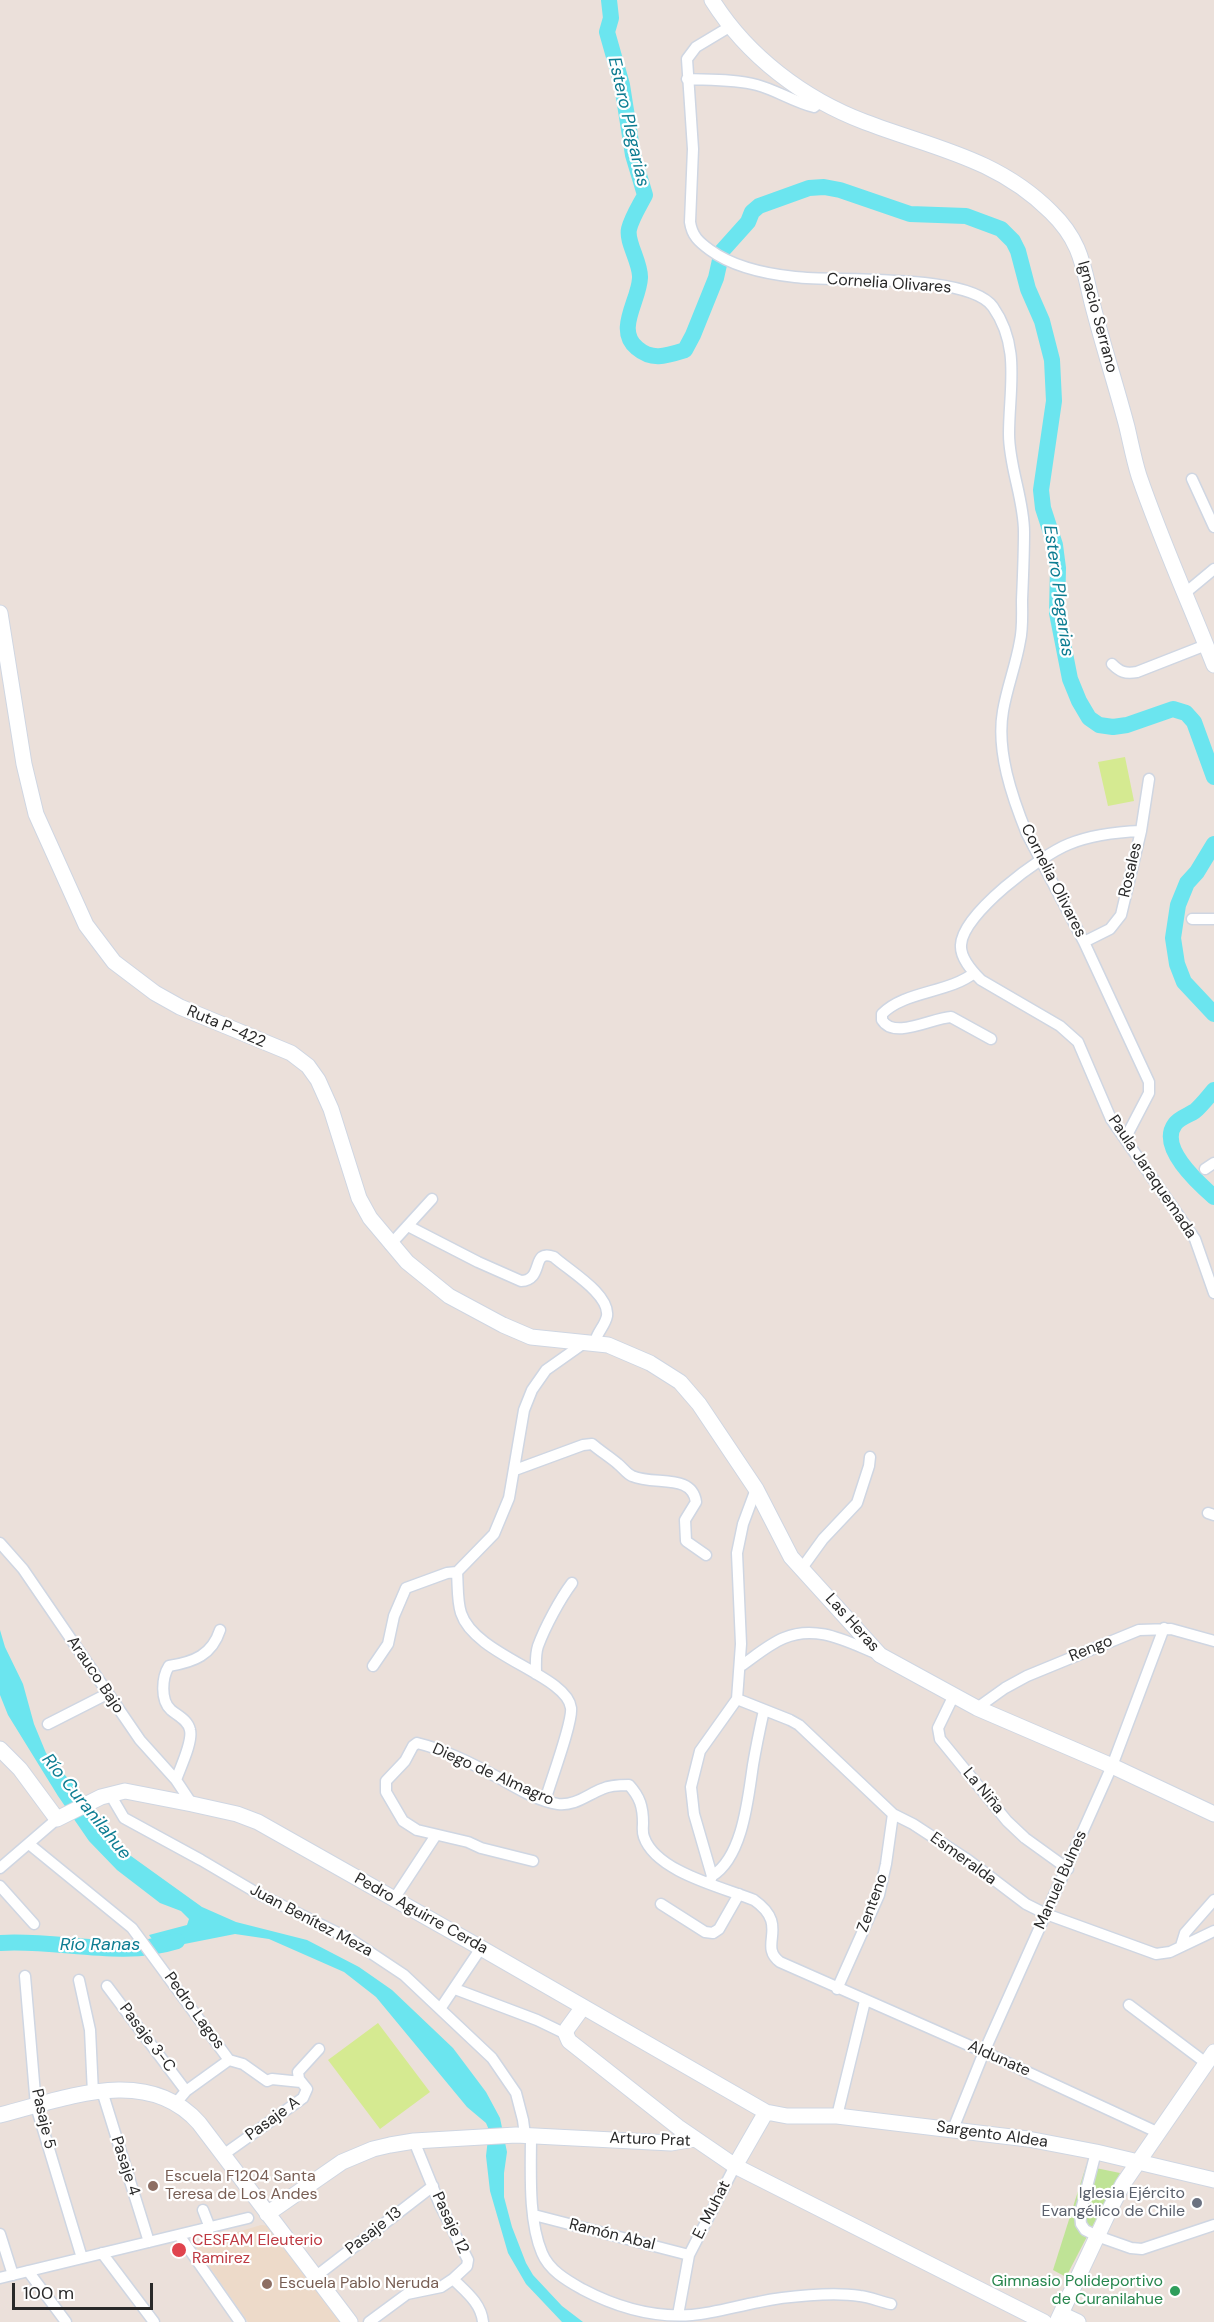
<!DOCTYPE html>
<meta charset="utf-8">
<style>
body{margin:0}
#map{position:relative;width:1214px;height:2322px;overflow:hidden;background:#ebe0da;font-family:"DM Sans",sans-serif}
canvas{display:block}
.scale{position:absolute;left:12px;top:2283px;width:141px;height:27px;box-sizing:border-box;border:3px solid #292929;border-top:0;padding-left:8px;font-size:18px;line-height:21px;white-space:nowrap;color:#292929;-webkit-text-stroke:4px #fff;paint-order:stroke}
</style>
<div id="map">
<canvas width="1214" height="2322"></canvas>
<div class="scale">100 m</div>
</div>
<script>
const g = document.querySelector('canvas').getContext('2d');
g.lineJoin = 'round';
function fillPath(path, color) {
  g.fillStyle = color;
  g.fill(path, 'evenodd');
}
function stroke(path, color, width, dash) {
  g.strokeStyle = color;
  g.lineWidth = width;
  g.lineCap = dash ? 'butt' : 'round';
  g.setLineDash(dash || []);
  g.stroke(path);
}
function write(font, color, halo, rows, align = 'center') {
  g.font = font + ' "DM Sans",sans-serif';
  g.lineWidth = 4.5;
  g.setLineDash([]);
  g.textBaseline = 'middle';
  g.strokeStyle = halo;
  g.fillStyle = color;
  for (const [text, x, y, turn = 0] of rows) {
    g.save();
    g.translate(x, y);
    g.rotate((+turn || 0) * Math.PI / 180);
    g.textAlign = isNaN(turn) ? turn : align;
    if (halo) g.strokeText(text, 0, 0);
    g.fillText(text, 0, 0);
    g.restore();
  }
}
fillPath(new Path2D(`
 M261,2225L272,2226L341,2322H248L194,2245Z`), '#eddac9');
fillPath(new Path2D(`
 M1086,2166L1120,2173L1066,2277L1053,2270Z`), '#bfe396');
fillPath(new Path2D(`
 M1125,757L1134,801L1108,806L1098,762Z
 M378,2023L430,2092L380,2129L328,2060Z`), '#d5ea91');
fillPath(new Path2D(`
 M0,1630L5,1647L23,1684L34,1724L46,1753L77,1789L109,1836L124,1851L202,1907L236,1922L307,1940L359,1967L392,1990L453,2048L486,2092L500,2118L507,2152L504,2173V2197L512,2227L526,2263L533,2275L562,2306L583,2322H562L526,2284L508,2253L490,2191L486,2156L489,2130L486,2123L467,2107L376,1997L344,1972L269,1939L235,1934L159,1949L149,1935L187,1925L189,1919L181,1911L160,1903L117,1870L89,1841L58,1796L8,1715L0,1695Z`), '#6be5ef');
stroke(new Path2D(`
 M609,0L611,18L607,32L622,85L633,155L645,195C640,205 632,217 629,229C626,242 641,263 640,278C639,301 615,330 637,348C652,361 666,356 685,350L693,335L716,278L722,251L748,222L752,212L759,206L809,188L824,187L840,190L910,214L966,216L1001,229L1013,241L1018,251L1028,289L1042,321L1052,360L1054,401L1041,490L1043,508L1055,545L1058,568L1057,613L1070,679L1079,701L1089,718L1099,725L1113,727L1127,725L1173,709L1186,713L1194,722L1214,777
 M1214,844L1197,872L1187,883L1178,905L1173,938L1177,964L1184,982L1214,1014
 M1214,1090C1208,1097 1202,1105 1195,1111C1189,1115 1179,1118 1175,1124C1158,1147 1198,1183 1214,1197
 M0,1943C59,1939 120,1959 177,1941`), '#6be5ef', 16);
const street = new Path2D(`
 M731,26L696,47L687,59L693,149L690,222C692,236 699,242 710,250C733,267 767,274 795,277C837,282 969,273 993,307C1021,347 1009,389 1009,434C1009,467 1024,499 1024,532C1024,555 1023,577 1022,600C1022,613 1023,628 1020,641C1016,665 1007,687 1003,711C996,751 1012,797 1027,834L1084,942L1149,1082V1093L1125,1139
 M687,79C710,80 735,79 757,85C776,90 794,102 814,107L820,102
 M1192,479L1214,527
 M1184,594L1214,569
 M1112,664C1120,672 1125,674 1137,672L1206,645
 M1141,831C1116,832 1091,835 1069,844C1041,855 962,914 961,945C960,958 972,971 981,980L1060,1026L1078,1042L1111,1119L1195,1239L1214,1293
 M1192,919H1214
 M1084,942L1110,929L1121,915L1141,831L1149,779
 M974,973C949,993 904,991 882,1014V1020C894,1040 932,1018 951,1017L991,1039
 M1205,1169L1214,1163
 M408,1226L478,1262L521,1281C545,1280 530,1248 554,1257C568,1270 610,1294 607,1316C605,1326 597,1332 595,1342
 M390,1245L432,1199
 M515,1470L583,1445L592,1444C600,1451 610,1457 618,1464C623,1468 627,1474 632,1476C655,1486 692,1473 696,1502L685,1520L686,1541L706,1555
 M1208,1513L1214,1515
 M0,1543L23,1569L140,1740L176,1780L192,1804
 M802,1568L823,1539L857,1503L869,1466L870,1457
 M373,1666L388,1644L394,1616L406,1588L447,1573L457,1572
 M741,1666C754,1657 769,1644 784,1638C817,1624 847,1642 878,1654
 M536,1674C536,1664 535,1655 538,1646C545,1627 560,1599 572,1583
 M954,1695L938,1728L940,1739L1007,1821L1025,1838L1068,1869
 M737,1699L790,1720L799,1725L893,1814L913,1824L968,1860L1026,1904L1046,1914L1156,1954L1170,1952L1214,1931
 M977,1708L1005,1688L1027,1676L1139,1630L1171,1629L1214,1641
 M48,1724L107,1694
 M176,1780C180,1768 193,1742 190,1730C188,1720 178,1716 171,1710C160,1700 162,1677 169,1666C194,1662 212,1655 220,1630
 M113,1793L114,1801L124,1818L201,1860L257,1893L350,1939L404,1975L492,2058L516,2093L523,2120L525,2135
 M545,1801C550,1783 573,1722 571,1708C567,1675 475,1656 461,1613C457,1601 458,1585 457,1572L494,1534L509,1498L524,1410L532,1390L546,1370L587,1341
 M29,1844L132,1928L229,2060
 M533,1861L481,1848L468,1842L417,1830L403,1821L386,1792V1781L405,1761L413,1746L417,1743C446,1750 473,1764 499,1778C517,1788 537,1801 558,1804C575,1806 587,1795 602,1789C610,1785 620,1785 629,1785C640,1797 643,1807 643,1823C643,1827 642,1832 644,1837C656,1872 722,1887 754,1900C791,1926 757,1945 780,1962L984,2052L1159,2133
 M0,1868L57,1819
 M712,1876C743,1857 748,1798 753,1765C756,1747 760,1728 764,1710
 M710,1882L712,1876L694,1814L691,1787L700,1751L737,1699L741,1644L737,1553L743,1524L756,1489
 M0,1886L34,1924
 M394,1899L436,1835
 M661,1904L705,1932L713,1933L719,1929L739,1894
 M1181,1946L1185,1933L1214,1900
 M25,1976L36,2106L82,2258
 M79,1980L90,2030L93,2093
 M107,1986L186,2091
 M455,1989L537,2020L566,2034
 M837,1989L879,1895L886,1864L893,1814
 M1129,2005L1206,2063
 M440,2009L481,1948
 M229,2060L243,2064L267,2081L272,2079L301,2082
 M102,2091L149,2242
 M176,2103L186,2091L229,2060
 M837,2116L865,2001
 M953,2129L984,2052L1112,1766L1164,1628
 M531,2135C531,2170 528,2220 542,2253C549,2270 566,2280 582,2289C616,2307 653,2318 692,2315C715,2313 737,2306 759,2302C786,2296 833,2292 860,2296C870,2297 881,2302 891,2304
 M1096,2152L1080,2214L1081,2224L1085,2230L1097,2236L1131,2248L1142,2249L1214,2225
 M223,2155L303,2098L307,2089L299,2079L298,2072L319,2049
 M203,2210L210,2228
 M534,2215L689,2255
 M0,2234L13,2275
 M179,2235L240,2322
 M102,2253L154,2322
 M28,2271L66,2322
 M315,2277L433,2186
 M0,2278L248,2218
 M453,2279C466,2292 481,2303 483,2322
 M678,2315L689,2255L735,2166
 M369,2322L407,2294L441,2287L453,2279L467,2266L468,2260L440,2205L414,2141`);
const secondary = new Path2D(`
 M712,0C747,56 804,99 865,122C933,148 997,158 1051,212C1085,245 1083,272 1095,314C1105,352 1117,389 1127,427C1131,444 1134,460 1139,476C1161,540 1189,602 1214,665
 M0,613L24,764L36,814L86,925L114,962L155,993L180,1007L291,1053L308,1066L318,1080L331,1109L359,1198L370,1218L407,1262L449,1296L503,1325L531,1337L608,1345L650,1363L680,1382L699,1404L756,1489L791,1557L880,1655L977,1708L1112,1766L1214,1814
 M0,1749L20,1769L57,1819L101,1797L125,1791L192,1804L237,1814L258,1822L481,1948L766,2112L787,2116H837L1028,2139L1096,2152L1214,2180
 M583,2007L567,2029L566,2034L569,2041L678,2127L735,2166L1044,2322
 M0,2115C64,2099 147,2064 199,2123L350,2322
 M735,2166L766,2112
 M267,2214L342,2162L373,2149L390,2145L414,2141L516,2135L671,2143L694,2139
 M1061,2314L1078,2322
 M1057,2322L1110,2209L1123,2184L1214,2052`);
stroke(street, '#cfd6e2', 13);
stroke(secondary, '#cfd6e2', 17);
stroke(street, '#fff', 10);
stroke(secondary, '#fff', 15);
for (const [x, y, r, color] of [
 [153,2186,6,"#8d6e63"],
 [1197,2203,6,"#6b7280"],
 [179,2250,8,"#e0444e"],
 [267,2284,6,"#8d6e63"],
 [1175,2291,6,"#2e9e5b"]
]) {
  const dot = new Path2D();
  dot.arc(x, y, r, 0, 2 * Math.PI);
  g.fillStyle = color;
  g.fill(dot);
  stroke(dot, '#fff', 2);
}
write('16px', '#292929', '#fff', [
 ["Cornelia Olivares",889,284,4],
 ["Ignacio Serrano",1097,317,75],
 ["Rosales",1131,870,-77],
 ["Cornelia Olivares",1053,881,63],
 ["Ruta P-422",226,1027,23],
 ["Paula Jaraquemada",1152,1177,56],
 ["Las Heras",852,1623,48],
 ["Rengo",1091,1649,-22],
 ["Arauco Bajo",95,1675,56],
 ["Diego de Almagro",493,1775,24],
 ["La Niña",983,1791,50],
 ["Esmeralda",963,1859,36],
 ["Manuel Bulnes",1061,1880,-66],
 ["Zenteno",873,1903,-70],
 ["Pedro Aguirre Cerda",421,1914,29],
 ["Juan Benítez Meza",311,1921,28],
 ["Pedro Lagos",194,2011,54],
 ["Pasaje 3-C",147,2038,53],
 ["Aldunate",999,2059,24],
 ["Pasaje 5",43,2119,77],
 ["Pasaje A",273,2119,-36],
 ["Sargento Aldea",992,2135,8],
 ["Arturo Prat",650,2140,2],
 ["Pasaje 4",125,2166,72],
 ["E. Muhat",712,2210,-63],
 ["Pasaje 12",450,2223,65],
 ["Pasaje 13",374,2231,-38],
 ["Ramón Abal",612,2235,14]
]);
write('16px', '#785e54', '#fff', [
 ["Escuela F1204 Santa",165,2177],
 ["Teresa de Los Andes",165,2195],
 ["Escuela Pablo Neruda",279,2284]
], 'left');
write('16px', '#5b616d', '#fff', [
 ["Iglesia Ejército",1185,2194],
 ["Evangélico de Chile",1185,2212]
], 'right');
write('16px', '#be3a42', '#fff', [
 ["CESFAM Eleuterio",192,2241],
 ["Ramirez",192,2259]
], 'left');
write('16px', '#27864d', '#fff', [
 ["Gimnasio Polideportivo",1163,2282],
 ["de Curanilahue",1163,2300]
], 'right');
write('italic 18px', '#0d7d92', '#fff', [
 ["Estero Plegarias",628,122,77],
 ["Estero Plegarias",1058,591,82],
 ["Río Curanilahue",86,1807,51],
 ["Río Ranas",100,1945]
]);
</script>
